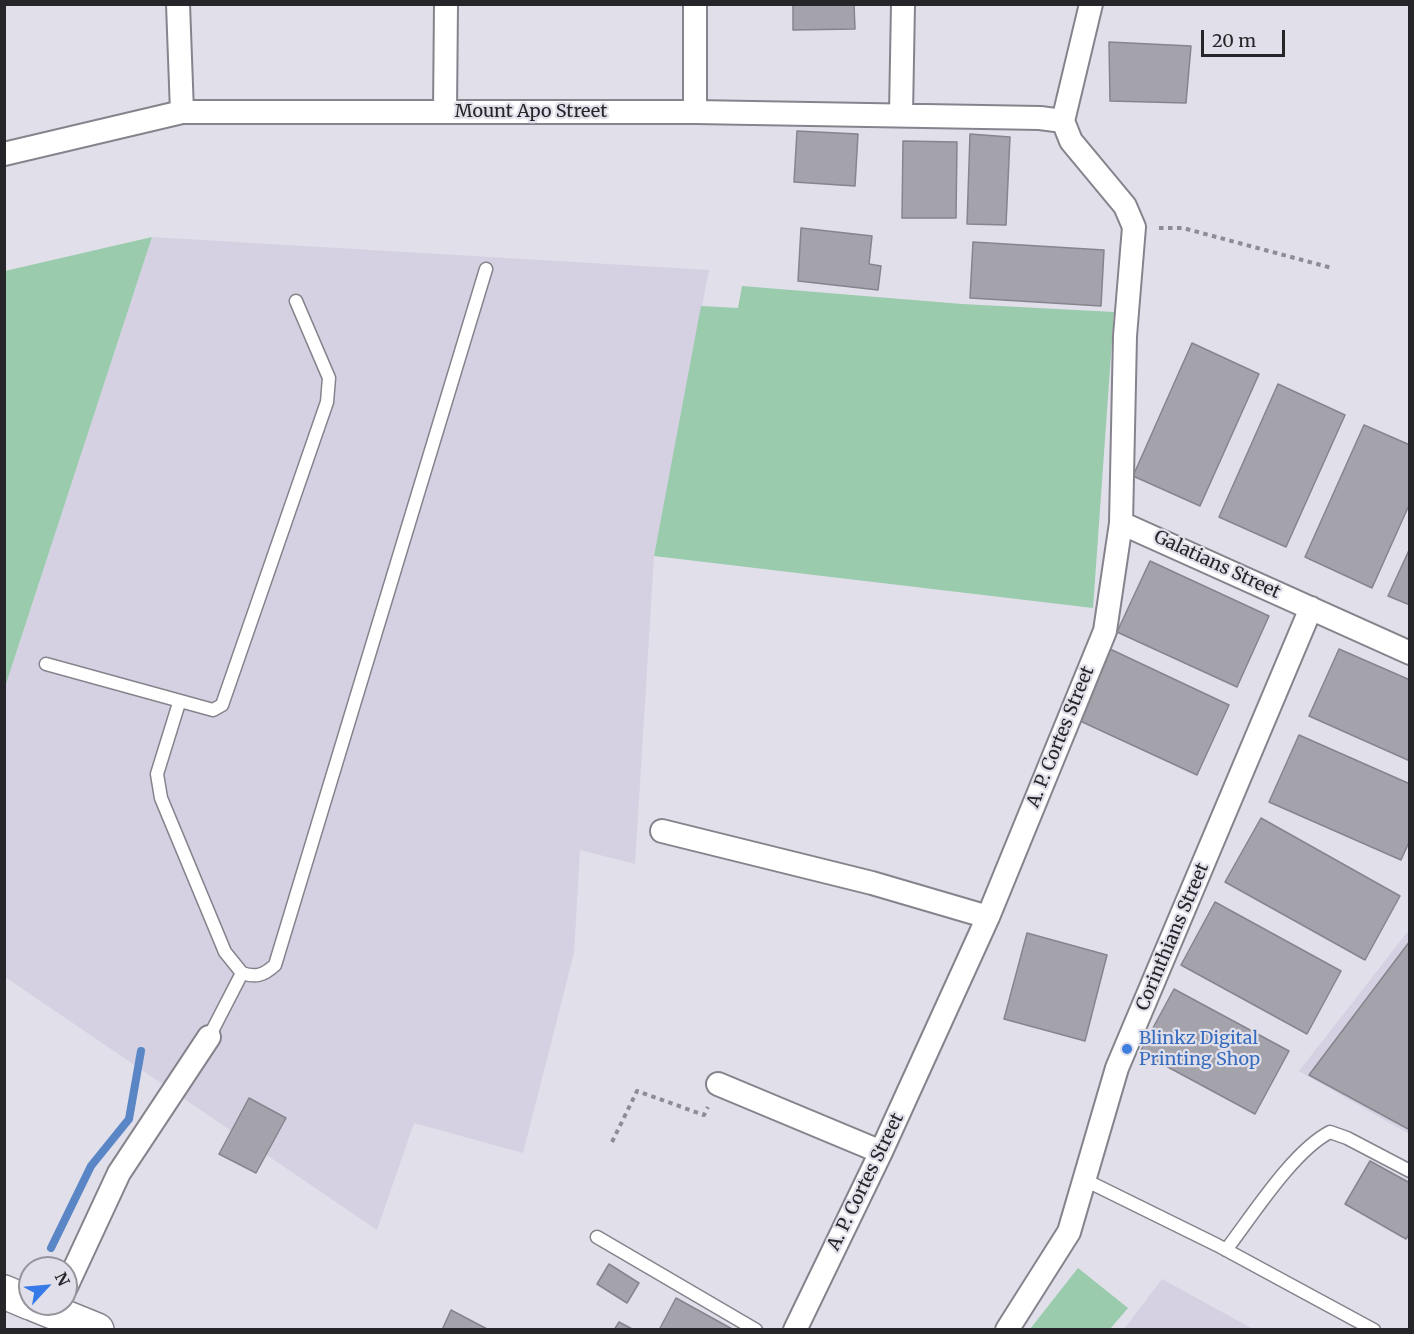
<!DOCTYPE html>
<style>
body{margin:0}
#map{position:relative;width:1414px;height:1334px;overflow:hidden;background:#e1dfe9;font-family:Merriweather,serif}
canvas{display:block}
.frame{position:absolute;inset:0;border:6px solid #262529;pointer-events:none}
.north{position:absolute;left:18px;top:1256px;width:60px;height:60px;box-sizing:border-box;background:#e1dfe9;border:2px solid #96959c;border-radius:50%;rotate:64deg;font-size:16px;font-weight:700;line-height:24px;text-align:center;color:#262529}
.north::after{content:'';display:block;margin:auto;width:21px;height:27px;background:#367ae8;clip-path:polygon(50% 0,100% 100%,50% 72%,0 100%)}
.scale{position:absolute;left:1201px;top:30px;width:84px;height:27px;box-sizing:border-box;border:3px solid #262529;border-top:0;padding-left:8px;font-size:18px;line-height:21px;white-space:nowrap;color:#262529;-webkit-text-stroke:4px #e1dfe9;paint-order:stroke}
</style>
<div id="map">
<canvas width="1414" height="1334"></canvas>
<div class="frame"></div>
<div class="north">N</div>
<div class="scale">20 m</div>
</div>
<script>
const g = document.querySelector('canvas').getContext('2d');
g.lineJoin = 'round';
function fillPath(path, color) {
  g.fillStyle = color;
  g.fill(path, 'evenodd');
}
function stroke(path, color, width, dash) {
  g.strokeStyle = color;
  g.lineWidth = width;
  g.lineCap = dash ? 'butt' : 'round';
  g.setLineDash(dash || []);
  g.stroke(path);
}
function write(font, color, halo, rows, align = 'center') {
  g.font = font + ' Merriweather,serif';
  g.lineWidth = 4.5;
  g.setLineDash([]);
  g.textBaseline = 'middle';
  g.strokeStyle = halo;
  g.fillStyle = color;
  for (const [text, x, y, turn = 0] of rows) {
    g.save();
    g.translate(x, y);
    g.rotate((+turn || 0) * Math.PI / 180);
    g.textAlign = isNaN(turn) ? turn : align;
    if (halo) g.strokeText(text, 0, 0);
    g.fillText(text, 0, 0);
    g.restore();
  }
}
fillPath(new Path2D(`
 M152,237L709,270L654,556L635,864L580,850L574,953L523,1153L414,1123L377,1230L5,977V687Z
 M1409,930V1134L1299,1071Z
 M1162,1279L1253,1329H1124Z`), '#d5d1e2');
fillPath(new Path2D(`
 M152,237L5,687V271Z
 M742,286L962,304L1114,312L1093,608L654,556L701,306L738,308Z
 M1078,1268L1128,1308L1110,1329H1030Z`), '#99cbac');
stroke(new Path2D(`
 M51,1248L91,1166L129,1119L141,1051`), '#5a86c6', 8);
const building = new Path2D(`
 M793,4H854L855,29L793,30Z
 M1109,42L1191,46L1186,103L1110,101Z
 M797,131L858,134L855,186L794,182Z
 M970,134L1010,137L1006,225L967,224Z
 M903,141L957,142L956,218H902Z
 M801,228L872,236L869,264L881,266L878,290L798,281Z
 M973,242L1104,250L1101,306L970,298Z
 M1192,343L1259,374L1200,506L1133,476Z
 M1278,384L1345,415L1286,547L1219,517Z
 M1364,425L1410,445V503L1372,588L1305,557Z
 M1410,548V605L1388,596Z
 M1150,561L1269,616L1237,687L1117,632Z
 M1110,649L1229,705L1197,775L1078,720Z
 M1339,649L1410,680V761L1309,716Z
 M1299,735L1410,784V840L1401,860L1269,802Z
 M1261,818L1400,896L1365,960L1225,882Z
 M1215,902L1341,971L1307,1034L1181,965Z
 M1027,933L1107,955L1085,1041L1004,1019Z
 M1410,941V1130L1309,1075Z
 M1174,989L1289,1051L1255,1114L1140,1052Z
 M249,1098L286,1118L256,1173L219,1154Z
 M1370,1161L1410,1183V1233L1406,1239L1345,1204Z
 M609,1264L639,1283L627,1303L597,1284Z
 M676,1298L734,1330H659Z
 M451,1310L489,1330H442Z
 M619,1322L634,1330H614Z`);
fillPath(building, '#a4a2ab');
stroke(building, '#86848d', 1.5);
const lane = new Path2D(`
 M46,664L213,710L222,705L327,402L329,378L296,301
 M179,703L157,774L161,798L225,952L242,973
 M209,1037L242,973C256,978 264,975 275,965L486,269
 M1085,1180L1217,1245L1374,1330
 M597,1237L756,1330
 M1226,1250C1252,1216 1293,1151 1330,1132L1347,1138L1410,1171`);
const street = new Path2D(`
 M178,4L182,112
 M445,111L446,4
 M695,112V4
 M901,114L903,4
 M1063,121L1091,4
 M4,154L182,112H695L1040,118L1063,121
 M1121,523L1410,653
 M662,831L872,883L988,917
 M718,1084L881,1152
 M66,1287L119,1173L209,1037
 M795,1330L881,1152L988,917L1105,631L1121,523L1125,336L1134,227L1125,206L1071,141L1063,121
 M1007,1330L1069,1232L1117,1068L1311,608`);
const primary = new Path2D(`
 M4,1292L30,1303
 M33,1304L97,1330`);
stroke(lane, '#86838d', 15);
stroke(street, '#86838d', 26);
stroke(primary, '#86838d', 36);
stroke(new Path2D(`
 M1159,228H1183L1332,268
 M612,1142L637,1091L704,1115L708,1107`), '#8e8d94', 4, [4.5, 4.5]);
stroke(lane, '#fff', 12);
stroke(street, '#fff', 22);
stroke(primary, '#fff', 33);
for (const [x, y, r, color] of [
 [1127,1049,6,"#3f7fe0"]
]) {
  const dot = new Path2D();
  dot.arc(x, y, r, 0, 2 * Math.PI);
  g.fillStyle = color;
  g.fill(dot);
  stroke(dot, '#e1dfe9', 2);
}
write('18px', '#262529', '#e1dfe9', [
 ["Mount Apo Street",531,112],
 ["Galatians Street",1217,565,25],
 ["A. P. Cortes Street",1061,737,-68],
 ["Corinthians Street",1173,937,-67],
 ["A. P. Cortes Street",866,1182,-64]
]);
write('18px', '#366cbe', '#e1dfe9', [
 ["Blinkz Digital",1139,1039],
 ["Printing Shop",1139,1060]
], 'left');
</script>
